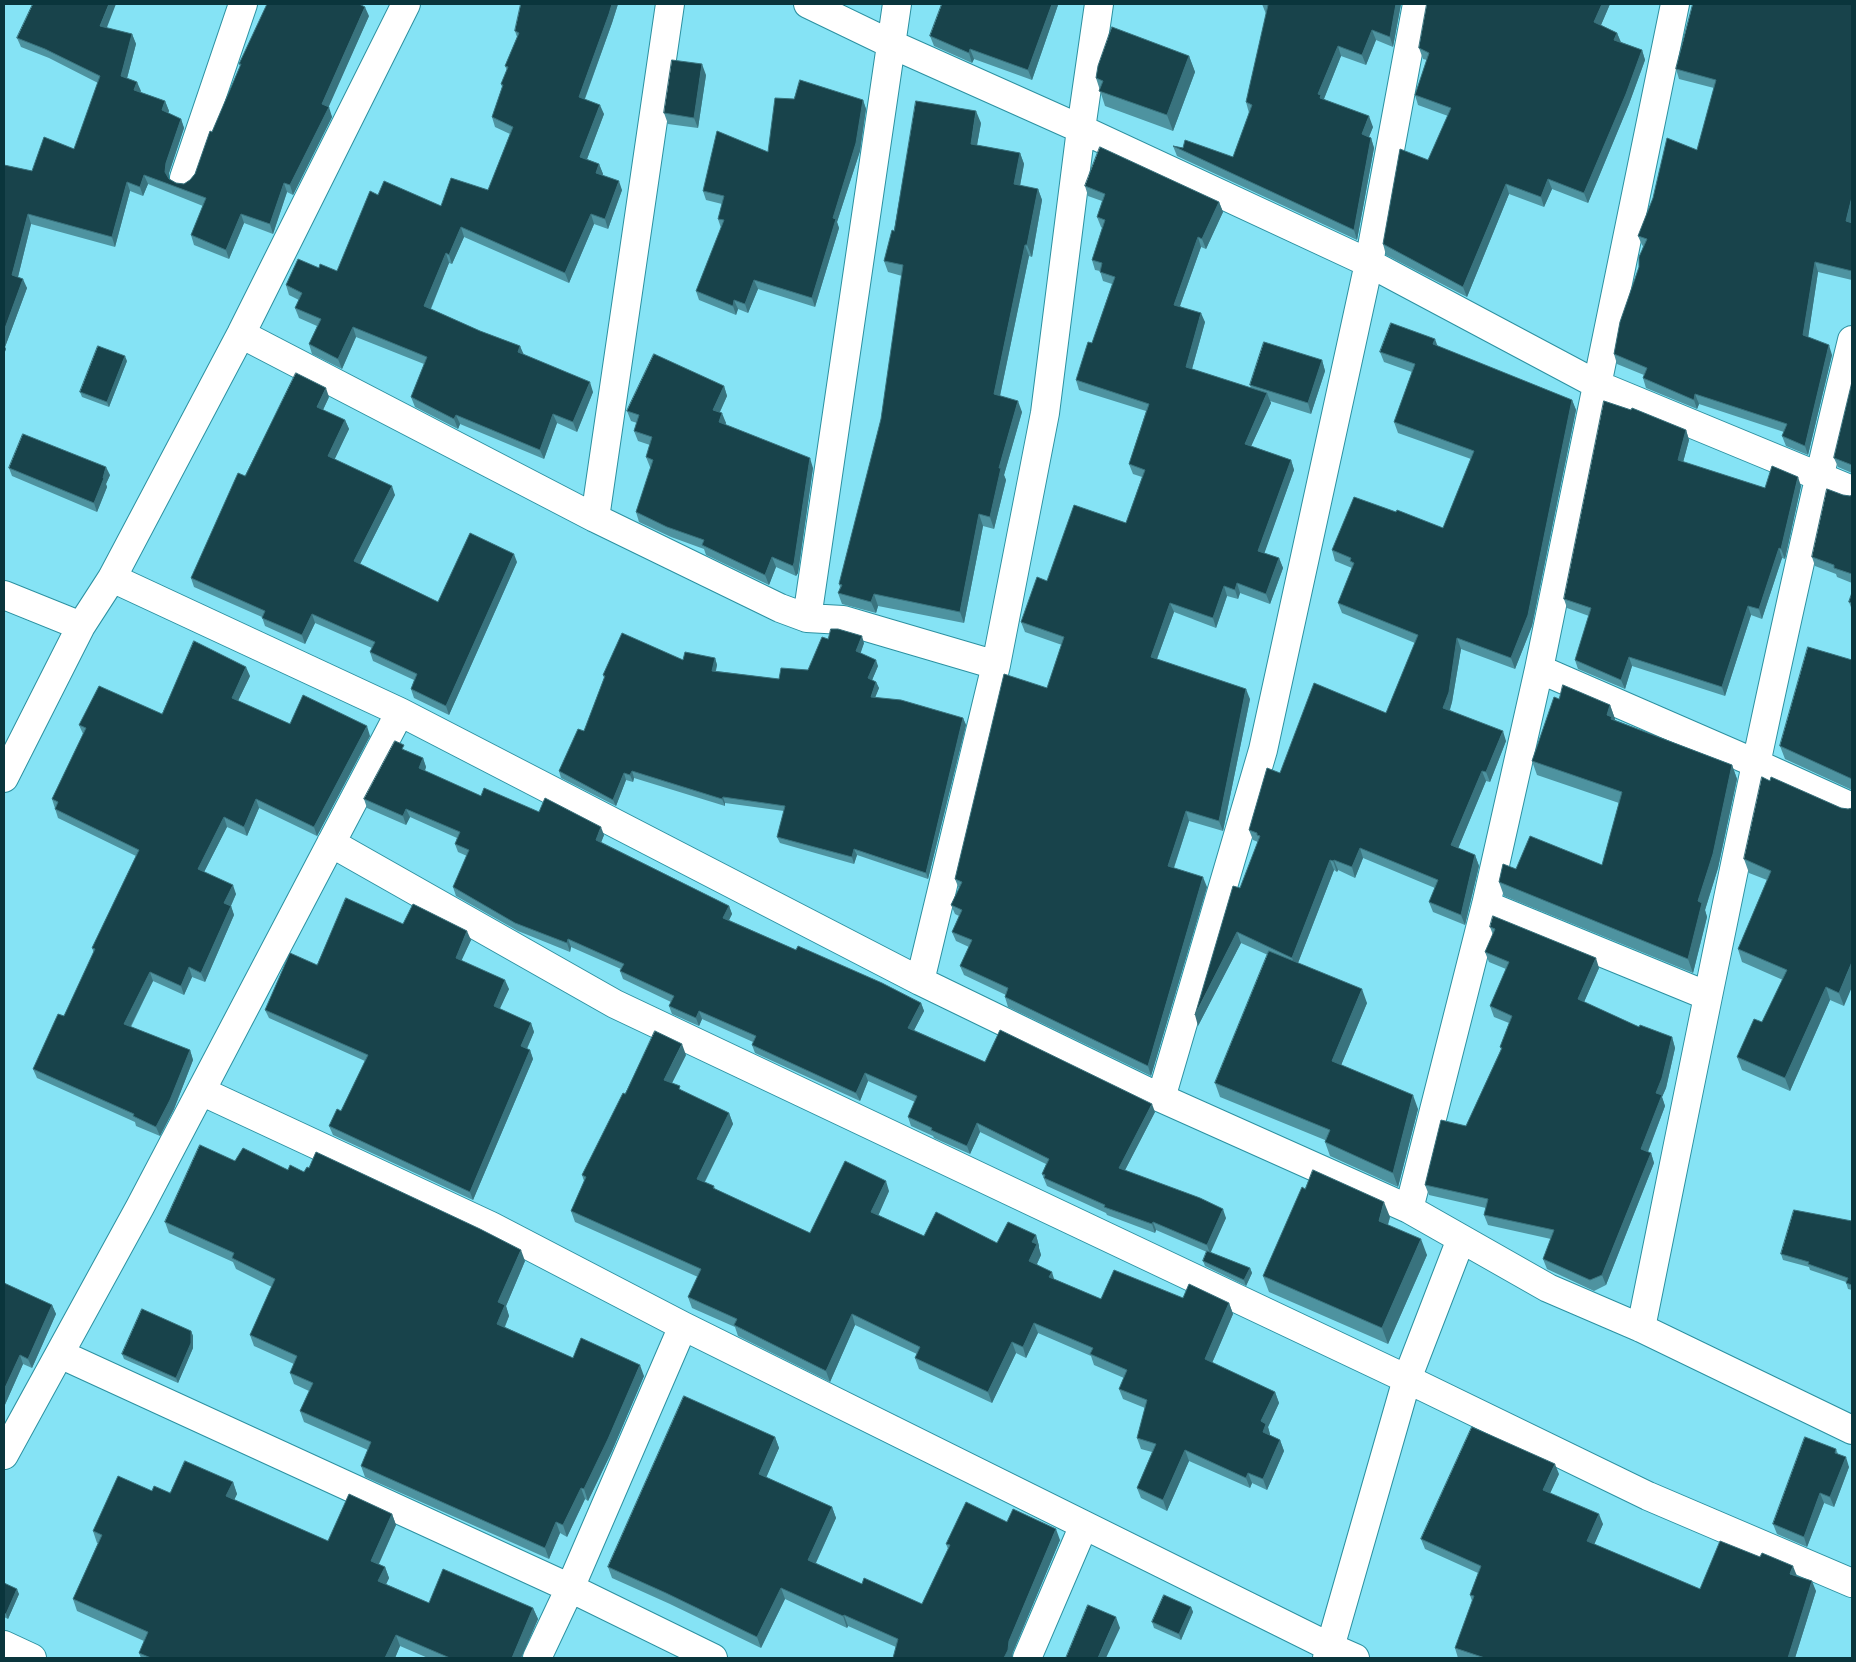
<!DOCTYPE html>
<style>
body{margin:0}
#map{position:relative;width:1856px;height:1662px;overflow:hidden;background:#85e3f5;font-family:Bitter,serif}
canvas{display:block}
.frame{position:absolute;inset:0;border:5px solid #0a353c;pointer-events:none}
</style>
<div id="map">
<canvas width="1856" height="1662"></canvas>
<div class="frame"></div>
</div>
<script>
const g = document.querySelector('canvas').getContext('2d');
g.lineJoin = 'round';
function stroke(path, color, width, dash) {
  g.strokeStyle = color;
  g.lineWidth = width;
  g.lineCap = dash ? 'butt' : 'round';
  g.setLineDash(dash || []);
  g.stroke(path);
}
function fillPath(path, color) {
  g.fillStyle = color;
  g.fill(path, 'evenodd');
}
const street = new Path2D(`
 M808,4L891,44L1081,129L1369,263L1598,385L1852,490
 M184,178L243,4
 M241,334L595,518L780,608L807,618L843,620L996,665
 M595,518L670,4
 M112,578L400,712L920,981L1161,1098L1409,1209L1548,1288L1641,1328L1852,1430
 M4,595L81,626
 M807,618L897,4
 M1539,669L1755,763L1852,807
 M4,778L81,626L112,578L241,334L406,4
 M331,843L615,1004L1407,1379L1648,1496L1852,1583
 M1486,905L1708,996
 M920,981L996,665L1045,413L1081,129L1099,4
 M201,1091L491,1226L683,1326L1330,1647L1355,1658
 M1161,1098L1263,750L1369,263L1417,4
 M1409,1209L1486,905L1539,669L1675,4
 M1641,1328C1708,997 1772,667 1852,340
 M60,1354L570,1588L713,1658
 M4,1455L140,1207L400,712
 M4,1645L32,1658
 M537,1658L570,1588L683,1326
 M1027,1658L1084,1525
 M1327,1658L1407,1379L1461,1239`);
stroke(street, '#2c91a1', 30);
stroke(street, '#fff', 28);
fillPath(new Path2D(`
 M521,4H618L612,23L585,99L604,114L587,159L599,164L603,174L602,175L622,190L608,229L594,224L569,283L464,237L452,264L449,263L431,309L480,331L520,346L523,355L593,392L577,432L557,423L544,459L460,424L458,429L415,407L411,397L424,364L356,337L342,369L312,354L309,344L317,326L299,318L295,308L299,300L289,295L286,285L319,268L337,271L378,195L441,206L488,190L510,134L495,127L492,117L502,87L501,84L507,70L505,66L517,37L515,31Z
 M1262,4H1401L1393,47L1376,40L1366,65L1341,56L1324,99L1373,127L1369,137L1371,138L1374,148L1357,240L1177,156L1173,146L1233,157L1249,113L1246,102L1266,14Z
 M1427,4H1610L1601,25L1617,33L1621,42L1642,50L1645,60L1629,104L1588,203L1552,189L1544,207L1509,194L1467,297L1386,255L1383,244L1428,160L1448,116L1418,105L1415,95L1427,60L1423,59L1419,48Z
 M1693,4L1852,223V280L1818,272L1808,337L1832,355L1808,455L1786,446L1782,436L1784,432L1699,404L1697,409L1646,388L1643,378L1644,375L1617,364L1614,354L1639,267L1643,246L1642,245L1638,236L1697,150L1714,88L1679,79L1676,69Z
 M1058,5L1032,80L974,59L972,63L934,46L930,36Z
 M369,16L328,107L332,117L293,195L287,192L273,234L244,223L229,259L194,245L191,235L203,206L148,184L143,196L130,191L115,247L31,224L18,277L27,288L5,347L6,349L4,354V165L32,171L74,149L98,83L49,58L21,47L17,38L107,28L132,34L136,44L127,78L137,82L140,92L165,101L169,111L168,113L181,119L184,128L169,173V179L176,183L184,184L190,180L195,174L240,66L239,64Z
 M1189,56L1195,72L1173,131L1105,106L1096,78Z
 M706,75L698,128L668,124L664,113Z
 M794,99L863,100L866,109L860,151L837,222L839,228L815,307L758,289L748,313L738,309L736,315L699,300L696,291L721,228L718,219L722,204L706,200L703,191L768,152Z
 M981,123L977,145L1020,153L1024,164L1020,186L1038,189L1042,200L1032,257L1029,256L1000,396L1022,412L1004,475L1006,480L994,529L983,526L964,623L878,606L876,613L842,604L838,593L840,587L839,584L881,419L902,276L888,272L884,261L894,231Z
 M1085,186L1219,202L1223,212L1206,249L1201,247L1180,306L1205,322L1192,369L1251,388L1250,385L1322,360L1325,371L1311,414L1270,401L1271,403L1251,446L1291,460L1294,470L1264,553L1279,558L1283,568L1270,604L1240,593L1238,599L1227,596L1216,628L1174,612L1157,659L1250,699L1223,831L1189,821L1174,868L1207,887L1151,1076L1008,1007L1005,997L1006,995L964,975L960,966L969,947L956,941L952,932L959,916L955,914L951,905L959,889L955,879L1047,688L1062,645L1025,632L1021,622L1047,581L1126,523L1142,477L1133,474L1129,464L1146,411L1079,390L1076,380L1092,343L1112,284L1103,281L1100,271L1095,270L1092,260L1102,228L1101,227L1097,217L1102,201L1088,196Z
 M1437,346L1572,400L1576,410L1532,626L1515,669L1461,649L1452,702L1450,710L1506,741L1490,782L1486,781L1458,848L1475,855L1479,866L1465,925L1433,912L1429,902L1435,888L1363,858L1355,878L1338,870L1337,872L1334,870L1298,963L1367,1003L1341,1065L1418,1109L1398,1187L1330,1156L1325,1142V1140L1220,1097L1215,1083L1268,955L1241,943L1198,1026L1258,842L1253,840L1249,830L1280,773L1386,713L1415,643L1342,613L1338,603L1352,568L1335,561L1332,550L1396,512L1443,528L1471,459L1398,433L1394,422L1412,372L1384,362L1380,352Z
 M127,361L109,407L82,397L80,392Z
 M1852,382V473L1838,467L1834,458Z
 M724,386L727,396L720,412L726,423L725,425L813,468L798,573L796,576L776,567L769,585L706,555L704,549L671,537L639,522L636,512L651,468L650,467L646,457L650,445L638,441L634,431L637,423L631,421L627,411Z
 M329,397L323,410L345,420L349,429L334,459L395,495L360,564L438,602L517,562L449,715L414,698L411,689L414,680L373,661L370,652L372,648L315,623L305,644L265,626L262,617L194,587L191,578L245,476Z
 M1686,430L1689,440L1683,462L1765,488L1801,486L1785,559L1782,558L1762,619L1751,615L1725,696L1632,666L1625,689L1578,669L1575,660L1589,616L1567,608L1564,599Z
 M9,468L110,475L106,484L107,487L97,512L12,476Z
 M1843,495L1850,496L1852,495V583L1837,577L1836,574L1815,566L1812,557Z
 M1852,593V610L1849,602Z
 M828,639L864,643L860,653L878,666L872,680L876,682L879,688L875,697L963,718L966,725L928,879L857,855L854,864L780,843L777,837L784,811L725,803V806L634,778L633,782L626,780L616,806L561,778L559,771L584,731L604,678L603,675L683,660L715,658L717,665L716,671L779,679L808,670Z
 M1852,660V790L1785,759L1780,746Z
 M250,676L238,701L290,724L370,736L317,836L259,808L247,836L227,827L204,872L236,894L231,906L234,915L205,982L192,977L184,995L153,981L131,1027L190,1050L193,1060L174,1109L160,1136L136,1126L135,1122L37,1078L33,1069L64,1016L94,953L92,948L136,856L58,818L52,799L83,734L79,725L162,714Z
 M1559,699L1610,705L1615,719V720L1732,765L1737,779L1718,868L1705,910L1707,917L1693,973L1504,896L1499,882L1516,869L1602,865L1619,803L1537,775L1532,761Z
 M405,750L423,758L426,767L425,771L481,796L539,812L604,835L601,842L729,906L732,914L729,920L796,950L921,1003L924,1011L914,1030L985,1062L1155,1112L1125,1170L1226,1218L1210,1252L1250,1268L1252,1273L1246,1286L1205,1266L1203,1261L1207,1252L1156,1230L1155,1233L1107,1215L1106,1213L1047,1186L1042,1174L1046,1164L980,1132L970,1154L934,1138L933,1136L911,1126L908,1117L915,1102L868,1081L860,1101L755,1053L752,1045L753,1042L702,1019L699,1026L672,1014L669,1006L671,1002L623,979L620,971L621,969L571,947L570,952L518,931L456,896L453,887L467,856L458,852L455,844L457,838L410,817L406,825L367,808L364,799Z
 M1841,808L1848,809L1844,1006L1830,1000L1790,1091L1742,1070L1737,1057L1762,1022L1783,980L1742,962L1738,949L1767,880L1749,873L1744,859Z
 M403,924L471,940L461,960L509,989L499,1009L531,1023L534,1032L527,1049L530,1050L533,1059L473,1200L333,1135L329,1126L341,1111L365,1061L269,1018L265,1010L317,965Z
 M1490,927L1599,968L1584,1002L1639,1027L1672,1037L1675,1048L1666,1088L1662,1097L1665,1106L1648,1152L1651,1153L1654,1163L1606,1285L1594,1291L1547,1269L1543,1259L1551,1239L1488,1225L1484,1215L1486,1208L1429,1195L1425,1185L1466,1126L1501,1049L1500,1047L1509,1023L1494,1017L1490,1006L1506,969L1489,962L1485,952L1493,935Z
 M686,1055L672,1083L681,1091L729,1113L733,1124L705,1182L714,1186L715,1189L810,1233L889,1191L878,1215L924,1236L997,1243L1036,1235L1039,1246V1248L1041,1255L1037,1264L1054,1279L1101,1299L1183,1298L1229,1303L1233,1314L1212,1363L1275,1392L1279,1403L1268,1427L1270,1435L1280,1440L1284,1451L1267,1490L1252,1483L1250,1488L1189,1461L1167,1511L1141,1498L1137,1488L1152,1452L1141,1449L1137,1438L1145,1408L1123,1399L1119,1389L1124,1378L1094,1365L1091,1356L1038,1333L1026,1358L1016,1353L992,1403L919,1369L915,1358L917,1354L855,1325L830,1382L738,1336L735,1327L692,1308L688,1297L698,1277L575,1222L571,1211L584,1181L582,1175L625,1094Z
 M235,1161L304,1172L525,1261L506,1306L509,1316L505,1327L573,1358L644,1376L612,1451L588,1501L585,1499L567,1537L560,1533L549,1559L365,1477L361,1466L368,1450L304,1422L300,1411L309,1391L294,1384L290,1373L294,1364L254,1346L250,1335L272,1287L236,1269L233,1262L169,1233L165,1222Z
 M1390,1217L1388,1225L1427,1255L1388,1344L1269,1292L1263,1276Z
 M1852,1221V1290L1848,1289L1846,1282L1810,1270L1809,1267L1783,1260L1781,1254Z
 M4,1283L52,1305L56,1314L32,1368L23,1364L4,1407Z
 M191,1331L193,1336V1348L178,1383L124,1359L122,1354Z
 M775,1437L779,1448L766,1477L832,1507L836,1518L816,1563L862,1584L922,1604L948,1549L946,1544L1007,1522L1060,1540L1013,1652L896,1647L848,1626L847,1628L785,1599L761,1648L670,1604L612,1578L608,1567Z
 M1836,1449L1838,1454L1849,1467L1834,1507L1824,1503L1807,1547L1777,1534L1773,1524Z
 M1559,1474L1550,1493L1603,1524L1594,1544L1700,1589L1796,1576L1816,1591L1795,1658H1458L1455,1648L1472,1601L1470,1595L1478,1573L1425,1549L1421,1539Z
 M233,1482L237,1494L234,1500L328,1541L392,1514L396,1525L379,1564L385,1567L389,1578L386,1584L429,1603L533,1608L538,1619L521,1658H428L400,1646L395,1658H141L139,1653L144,1641L77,1611L73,1599L98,1543H97L93,1531L152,1491L170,1493Z
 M4,1583L19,1594L8,1619L4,1617Z
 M1191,1607L1193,1612L1181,1640L1154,1628L1152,1622Z`), '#4e93a0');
fillPath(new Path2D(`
 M109,4H116L104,35L100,26Z
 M612,4H618L612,23L582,106L579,97Z
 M1052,4H1058V5L1032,80L1028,70Z
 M1396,4H1401L1393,47L1390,37Z
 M1602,4H1610L1598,32L1594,22Z
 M365,7L369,16L326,113L322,104Z
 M1372,30L1376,40L1366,65L1362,55Z
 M1617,33L1621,43L1614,40Z
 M132,34L136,44L125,86L121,76Z
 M1338,46L1341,56L1323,101L1325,105L1318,94Z
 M970,49L974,59L972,63L969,53Z
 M1642,50L1645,60L1629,104L1588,203L1584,193Z
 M1189,56L1195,72L1173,131L1167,115Z
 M702,64L706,75L698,128L694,118Z
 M137,82L141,91L138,99L134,90Z
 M863,100L866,109L860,151L837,222L839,228L815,307L812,298Z
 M165,101L169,111L165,120L162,110Z
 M600,105L604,114L584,167L580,157Z
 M329,107L332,117L293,195L290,185Z
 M976,111L981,123L975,156L971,144Z
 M1369,116L1373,127L1366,144L1362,134Z
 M181,119L184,128L169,173V182L165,172L166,163Z
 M1371,138L1374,148L1357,240L1354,230Z
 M1020,153L1024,164L1018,196L1014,184Z
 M599,164L603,174L600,182L596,173Z
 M144,175L148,184L143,196L140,187Z
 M1548,179L1552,189L1544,207L1541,197Z
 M619,181L622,190L608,229L605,219Z
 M127,182L130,191L115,247L112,237Z
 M284,183L287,192L273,234L270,224Z
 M1506,184L1509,194L1467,297L1463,287Z
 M1038,189L1042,200L1032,257L1027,245Z
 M1852,197V221L1850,231L1846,221Z
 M1219,202L1223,212L1206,249L1202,239Z
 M28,214L31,224L16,285L12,275Z
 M241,214L244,223L229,259L226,250Z
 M591,214L594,224L569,283L565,273Z
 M461,227L464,237L452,264L449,255Z
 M1198,237L1201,247L1177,314L1174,305Z
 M1025,245L1029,256L998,405L994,394Z
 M446,253L449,263L428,315L424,306Z
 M1815,262L1818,272L1807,345L1803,335Z
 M23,279L27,288L5,347L6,349L4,354V331Z
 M754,280L758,289L748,313L745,304Z
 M734,300L738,309L736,315L733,306Z
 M1201,313L1205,322L1190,376L1186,367Z
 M353,327L356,337L342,369L338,359Z
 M1435,339L1439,350L1433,344Z
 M1829,345L1832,355L1808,455L1805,446Z
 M520,346L524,355L518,352Z
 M125,356L127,361L109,407L107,402Z
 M1322,360L1325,371L1311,414L1308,403Z
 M590,382L593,392L577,432L573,422Z
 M724,386L727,396L716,420L713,410Z
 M326,388L329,397L320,416L317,407Z
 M1267,393L1271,403L1248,453L1245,444Z
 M1695,394L1699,404L1697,409L1694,400Z
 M1572,400L1576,410L1532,626L1515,669L1511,658Z
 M1018,401L1022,412L1004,475L1006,480L994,529L990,517L999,468Z
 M722,413L726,423L722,432L719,422Z
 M553,414L557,423L544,459L540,450Z
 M456,415L460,424L458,429L454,419Z
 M345,420L349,429L332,465L328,456Z
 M1686,430L1689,440L1681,470L1678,460Z
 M810,458L813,468L798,573L796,576L793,566Z
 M1291,460L1294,470L1262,560L1258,551Z
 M106,467L110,475L106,484L107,487L97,512L94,503Z
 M1798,477L1801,486L1785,559L1781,549Z
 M392,486L395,495L357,570L354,561Z
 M979,514L983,526L964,623L960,612Z
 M1779,548L1782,558L1762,619L1759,609Z
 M514,554L517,562L449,715L446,706Z
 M772,557L776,567L769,585L765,575Z
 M1279,558L1283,568L1270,604L1266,594Z
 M1237,583L1240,593L1238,599L1235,590Z
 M1224,586L1227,596L1216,628L1213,618Z
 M874,594L878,606L876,613L871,602Z
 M1170,603L1174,612L1154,667L1151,657Z
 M1748,606L1751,615L1725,696L1722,687Z
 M312,614L315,623L305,644L302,635Z
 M862,636L864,643L859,658L856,651Z
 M1457,638L1461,649L1452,702L1447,718L1443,708Z
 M1629,657L1632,666L1625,689L1621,680Z
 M715,658L717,665L714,677L712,671Z
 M876,660L878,666L870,685L868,678Z
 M246,667L250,676L235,707L232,698Z
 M876,682L879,688L873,703L871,697Z
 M1246,689L1250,699L1223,831L1219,821Z
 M1610,705L1615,719L1614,723L1607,715Z
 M963,718L966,725L928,879L926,873Z
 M367,726L370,736L317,836L314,827Z
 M1503,731L1506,741L1490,782L1486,772Z
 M423,758L426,767L422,777L419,768Z
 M1732,765L1737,779L1718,868L1705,910L1707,917L1693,973L1688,959L1698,901Z
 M632,771L634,778L633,782L630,775Z
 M1482,771L1486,781L1455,856L1451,845Z
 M624,773L626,780L616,806L613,800Z
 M723,797L725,803V806L722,799Z
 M256,799L259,808L247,836L244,827Z
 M406,809L410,817L406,825L403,816Z
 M1186,811L1189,821L1171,876L1168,866Z
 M224,817L227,827L201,878L198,869Z
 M601,827L604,835L599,848L596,840Z
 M1360,848L1363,858L1355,878L1352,867Z
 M854,849L857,855L854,864L852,857Z
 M1475,855L1479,866L1465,925L1461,915Z
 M1330,860L1334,870L1296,968L1292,958Z
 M1334,860L1338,870L1337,872L1333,861Z
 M1203,877L1207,887L1151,1076L1148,1066Z
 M233,885L236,894L228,912L224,903Z
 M231,906L234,915L205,982L201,973Z
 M729,906L732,914L726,926L723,918Z
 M467,931L471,940L459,966L456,958Z
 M1237,932L1241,943L1198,1026L1195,1015Z
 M568,939L571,947L570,952L567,943Z
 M1596,958L1599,968L1581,1009L1578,999Z
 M1852,962V987L1844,1006L1839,993Z
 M189,967L192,977L184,995L181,986Z
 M150,972L153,981L127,1033L124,1024Z
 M505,980L509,989L497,1015L494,1006Z
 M1826,987L1830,1000L1790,1091L1785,1078Z
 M1362,989L1367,1003L1337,1075L1332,1061Z
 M921,1003L924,1011L911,1036L908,1028Z
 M699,1011L702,1019L699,1026L696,1018Z
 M531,1023L534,1032L524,1055L521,1046Z
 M1672,1037L1675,1048L1666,1088L1662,1097L1665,1106L1645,1159L1641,1149L1656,1093Z
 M682,1044L686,1055L668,1091L664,1080Z
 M190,1050L193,1060L174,1109L160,1136L156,1127Z
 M530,1050L533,1059L473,1200L470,1192Z
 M865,1073L868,1081L860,1101L856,1093Z
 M1413,1095L1418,1109L1398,1187L1393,1173Z
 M1152,1104L1155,1112L1122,1176L1119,1168Z
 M729,1113L733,1124L701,1189L697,1179Z
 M977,1123L980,1132L970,1154L967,1146Z
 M1651,1153L1654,1163L1606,1285L1602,1275Z
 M886,1181L889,1191L875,1223L871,1212Z
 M1384,1202L1390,1217L1384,1237L1379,1221Z
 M1223,1209L1226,1218L1210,1254L1207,1245Z
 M1153,1222L1156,1230L1155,1233L1152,1224Z
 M1036,1235L1039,1246V1248L1041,1255L1033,1272L1029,1261L1032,1242Z
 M1421,1239L1427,1255L1388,1344L1382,1328Z
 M521,1250L525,1261L506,1306L509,1316L501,1335L497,1324L498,1302Z
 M1250,1268L1252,1273L1246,1286L1244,1280Z
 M1052,1272L1055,1282L1049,1277Z
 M1229,1303L1233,1314L1209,1370L1205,1359Z
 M52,1305L56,1314L32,1368L28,1359Z
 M852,1314L855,1325L830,1382L826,1371Z
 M1034,1323L1038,1333L1026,1358L1023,1347Z
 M191,1331L193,1336V1348L178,1383L176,1378Z
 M1012,1342L1016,1353L992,1403L988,1392Z
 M20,1355L23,1364L4,1407V1390Z
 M640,1365L644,1376L612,1451L588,1501L584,1489Z
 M1275,1392L1279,1403L1268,1427L1270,1434L1267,1442L1263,1432L1261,1421Z
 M775,1437L779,1448L763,1485L759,1474Z
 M1280,1440L1284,1451L1267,1490L1263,1479Z
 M1185,1450L1189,1461L1167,1511L1163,1500Z
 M1846,1457L1849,1467L1834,1507L1830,1497Z
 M1555,1464L1559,1474L1547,1500L1543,1490Z
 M1248,1473L1252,1483L1250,1488L1246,1478Z
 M233,1482L237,1494L230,1508L226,1496Z
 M581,1488L585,1499L567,1537L563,1525Z
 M1820,1493L1824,1503L1807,1547L1804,1537Z
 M832,1507L836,1518L812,1571L808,1560Z
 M392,1514L396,1525L375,1572L371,1561Z
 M1599,1514L1603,1524L1591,1552L1587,1541Z
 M556,1522L560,1533L549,1559L545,1548Z
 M1056,1529L1060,1540L1013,1652L1012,1658H1004L1009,1641Z
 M1793,1566L1797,1576L1790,1574Z
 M385,1567L389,1578L382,1593L378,1581Z
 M1812,1581L1816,1591L1795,1658H1788Z
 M781,1588L785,1599L761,1648L757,1637Z
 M17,1589L19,1594L8,1619L6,1614Z
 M1191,1607L1193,1612L1181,1640L1179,1634Z
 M533,1608L538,1619L521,1658H512Z
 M844,1615L848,1626L847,1628L843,1616Z
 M1116,1617L1120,1628L1106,1658H1098Z
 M396,1635L400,1646L395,1658H385Z`), '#39737e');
const building = new Path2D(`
 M33,4H109L100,26L132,34L121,76L137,82L134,90L165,101L162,110L181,119L166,163L165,172L169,179L176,183L184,184L190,180L195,174L210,131L212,132L241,64H239L267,4H359L365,7L322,104L329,107L290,185L284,183L270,224L241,214L226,250L191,235L206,198L144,175L140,187L127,182L112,237L28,214L12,275L23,279L4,331V165L32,171L44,137L74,149L100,76L45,49L17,38Z
 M521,4H612L609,14L579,97L600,105L580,157L599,164L596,173L619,181L605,219L591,214L565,273L461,227L449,255L446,253L424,306L480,331L520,346L518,352L590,382L573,422L553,414L540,450L456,415L454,419L411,397L427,357L353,327L338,359L309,344L321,319L295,308L302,293L286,285L298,259L319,268L320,264L337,271L370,191L378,195L384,181L441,206L451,178L488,190L513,127L492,117L503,85L501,84L508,67L505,66L519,33L515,31Z
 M942,4H1052L1028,70L970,49L969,53L930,36Z
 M1263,4H1396L1390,37L1372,30L1362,55L1338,46L1318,94L1321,95L1320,98L1369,116L1362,134L1371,138L1354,230L1173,146L1183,148L1185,140L1233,157L1252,105L1246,102L1268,5Z
 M1427,4H1602L1594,22L1617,33L1614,40L1642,50L1626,94L1584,193L1548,179L1541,197L1506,184L1463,287L1383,244L1400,149L1428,160L1451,108L1415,95L1429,53L1419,48Z
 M1693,4H1852V197L1846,221L1852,223V271L1815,262L1803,335L1829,345L1805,446L1782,436L1787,424L1695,394L1694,400L1643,378L1647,368L1614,354L1620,322L1639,267V257L1647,239L1638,236L1653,198L1667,138L1697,150L1716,80L1676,69Z
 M1112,27L1189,56L1167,115L1099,91L1103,81L1096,78L1098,66Z
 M672,60L702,64L694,118L664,113Z
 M800,80L863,100L856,143L833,218L836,219L812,298L754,280L745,304L734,300L733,306L696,291L724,220L718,219L724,196L703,191L717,131L768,152L775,98L794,99Z
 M916,101L976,111L971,144L1020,153L1014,184L1038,189L1027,245H1025L994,394L1018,401L999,468H1001L990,517L979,514L960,612L874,594L871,602L838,593L842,585L839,584L881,419L903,265L884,261L892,230L894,231Z
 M1100,147L1219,202L1202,239L1198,237L1174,305L1201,313L1186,367L1267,393L1245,444L1291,460L1258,551L1279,558L1266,594L1237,583L1235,590L1224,586L1213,618L1170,603L1151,657L1246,689L1219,821L1186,811L1168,866L1203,877L1148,1066L1005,997L1008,988L960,966L972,940L952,932L962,910L951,905L962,882L955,879L1004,674L1047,688L1064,637L1021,622L1037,577L1047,581L1074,505L1126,523L1145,470L1129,464L1149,404L1076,380L1088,342L1092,343L1115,277L1100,272L1102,263L1092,260L1105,220L1097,217L1105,194L1085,186Z
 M1391,323L1435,339L1433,344L1572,400L1528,615L1511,658L1457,638L1449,692L1443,708L1503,731L1486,772L1482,771L1451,845L1475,855L1461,915L1429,902L1438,880L1360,848L1352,867L1334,860L1333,861L1330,860L1292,958L1237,932L1195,1015L1233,886L1240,888L1260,836L1257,835V833L1249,830L1267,768L1280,773L1314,683L1386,713L1418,635L1338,603L1354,563L1350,561L1351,558L1332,550L1354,497L1396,512L1397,510L1443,528L1474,451L1394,422L1415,364L1380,352Z
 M1264,342L1322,360L1308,403L1250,385Z
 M98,346L125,356L107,402L80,392Z
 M654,354L724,386L713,410L722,413L719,422L810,458L794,563L793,566L772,557L765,575L702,545L704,540L667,527L636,512L653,460L646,457L652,437L634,431L639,415L627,411Z
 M296,373L326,388L317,407L345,420L328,456L392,486L354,561L438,602L470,533L514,554L446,706L411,689L417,674L370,652L375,642L312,614L302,635L262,618L265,611L191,578L238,473L245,476Z
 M1852,382V465L1834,458Z
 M1604,401L1631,410L1632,408L1686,430L1678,460L1765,488L1772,466L1798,477L1781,549L1779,548L1759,609L1748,606L1722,687L1629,657L1621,680L1575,660L1591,608L1564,599Z
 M23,434L106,467L103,478H104L94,503L9,468Z
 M1827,489L1843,495L1850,496L1852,495V574L1834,568V565L1812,557Z
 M1852,593V603L1849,602Z
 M831,629H838L862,636L856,651L876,660L868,678L876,682L871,697L901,700L963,718L926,873L854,849L852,857L777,837L785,806L723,797L722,799L632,771L630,775L624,773L613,800L559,771L578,729L584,731L605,676L603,675L622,633L683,660L685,652L715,658L712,671L779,679L781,668L808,670L822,637L828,639Z
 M194,641L246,667L232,698L290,724L303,695L367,726L314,827L256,799L244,827L224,817L198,869L233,885L224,903L231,906L201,973L189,967L181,986L150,972L124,1024L190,1050L170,1100L156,1127L133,1116L134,1114L33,1069L58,1014L64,1016L95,949L92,948L139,850L55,809L58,802L52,799L86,728L79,725L99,686L162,714Z
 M1808,647L1852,660V779L1780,746Z
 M1563,685L1610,705L1607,715L1612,717L1611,719L1732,765L1713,854L1698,901L1702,903L1688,959L1499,882L1503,864L1516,869L1530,836L1602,865L1622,792L1532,761L1554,697L1559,699Z
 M395,741L404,745L402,749L423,758L419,768L481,796L484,788L539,812L545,798L601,827L596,840L729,906L723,918L796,950L798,946L882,983L921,1003L908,1028L985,1062L1000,1030L1152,1104L1119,1168L1200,1198L1223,1209L1207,1245L1153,1222L1152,1224L1104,1207L1105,1205L1044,1178L1045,1175L1042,1174L1049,1159L977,1123L967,1146L931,1130L932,1128L908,1117L917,1096L865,1073L856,1093L752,1045L756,1036L699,1011L696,1018L669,1006L674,996L620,971L624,964L568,939L567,943L515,923L453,887L469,850L455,844L460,832L406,809L403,816L364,799Z
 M1762,777L1770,781L1771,777L1841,808L1848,809L1852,808V962L1839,993L1826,987L1785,1078L1737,1057L1754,1019L1762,1022L1787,970L1738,949L1771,871L1744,859Z
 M346,898L403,924L413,904L467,931L456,958L505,980L494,1006L531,1023L521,1046L530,1050L470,1192L329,1126L337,1109L341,1111L368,1055L265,1010L290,953L317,965Z
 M1493,916L1596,958L1578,999L1639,1027L1640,1025L1672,1037L1662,1078L1656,1093L1662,1095L1641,1149L1651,1153L1602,1275L1590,1280L1543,1259L1554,1230L1484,1215L1488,1199L1425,1185L1441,1120L1466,1126L1502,1048L1500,1047L1512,1016L1490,1006L1509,962L1485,952L1495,929L1490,927Z
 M1269,951L1362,989L1332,1061L1413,1095L1393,1173L1325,1142L1330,1130L1215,1083Z
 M655,1031L682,1044L664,1080L680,1086L679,1089L729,1113L697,1179L714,1186L713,1188L810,1233L845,1161L886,1181L871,1212L924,1236L936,1212L997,1243L1008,1222L1036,1235L1032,1242L1037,1244L1029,1261L1052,1272L1049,1277L1101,1299L1114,1270L1183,1298L1189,1284L1229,1303L1205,1359L1275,1392L1261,1421L1266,1424L1263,1432L1280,1440L1263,1479L1248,1473L1246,1478L1185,1450L1163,1500L1137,1488L1156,1444L1137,1438L1147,1400L1119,1389L1127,1370L1090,1354L1093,1348L1034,1323L1023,1347L1012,1342L988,1392L915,1358L920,1347L852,1314L826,1371L734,1325L737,1319L688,1297L701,1269L571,1211L586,1177L582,1175L623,1093L625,1094Z
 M200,1145L235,1161L243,1148L288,1170L290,1165L304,1172L307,1167L309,1168L316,1152L480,1229L521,1250L498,1302L505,1305L497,1324L573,1358L581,1338L640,1365L608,1439L584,1489L581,1488L563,1525L556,1522L545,1548L361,1466L371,1442L300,1411L313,1383L290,1373L297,1356L250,1335L275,1279L232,1258L234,1253L165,1222Z
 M1313,1170L1384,1202L1379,1221L1421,1239L1382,1328L1263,1276L1302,1187L1305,1189Z
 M1794,1210L1852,1221V1285L1846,1283L1848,1278L1808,1264L1809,1262L1781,1254Z
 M1207,1251L1250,1268L1244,1280L1203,1261Z
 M4,1283L52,1305L28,1359L20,1355L4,1390Z
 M142,1309L191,1331V1343L176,1378L122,1354Z
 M684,1396L775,1437L759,1474L832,1507L808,1560L862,1584L864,1578L922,1604L950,1545L946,1544L966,1502L1007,1522L1013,1509L1056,1529L1009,1641L1008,1650L1004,1658H893L898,1639L844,1615L843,1616L781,1588L757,1637L666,1593L608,1567Z
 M1472,1427L1555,1464L1543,1490L1599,1514L1587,1541L1700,1589L1720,1541L1760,1557L1762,1553L1793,1566L1790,1574L1812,1581L1788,1658H1485L1455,1648L1474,1596L1470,1595L1481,1566L1421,1539Z
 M1805,1437L1836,1449L1835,1453L1846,1457L1830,1497L1820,1493L1804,1537L1773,1524Z
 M185,1461L233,1482L226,1496L328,1541L349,1494L392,1514L371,1561L385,1567L378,1581L429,1603L443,1569L533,1608L512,1658H450L396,1635L385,1658H151L139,1653L148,1632L73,1599L102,1535L93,1531L118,1476L152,1491L154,1486L170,1493Z
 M4,1583L17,1589L6,1614L4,1612Z
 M1164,1595L1191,1607L1179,1634L1152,1622Z
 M1088,1605L1116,1617L1098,1658H1066Z`);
fillPath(building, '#18434b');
stroke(building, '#39737e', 1);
</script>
